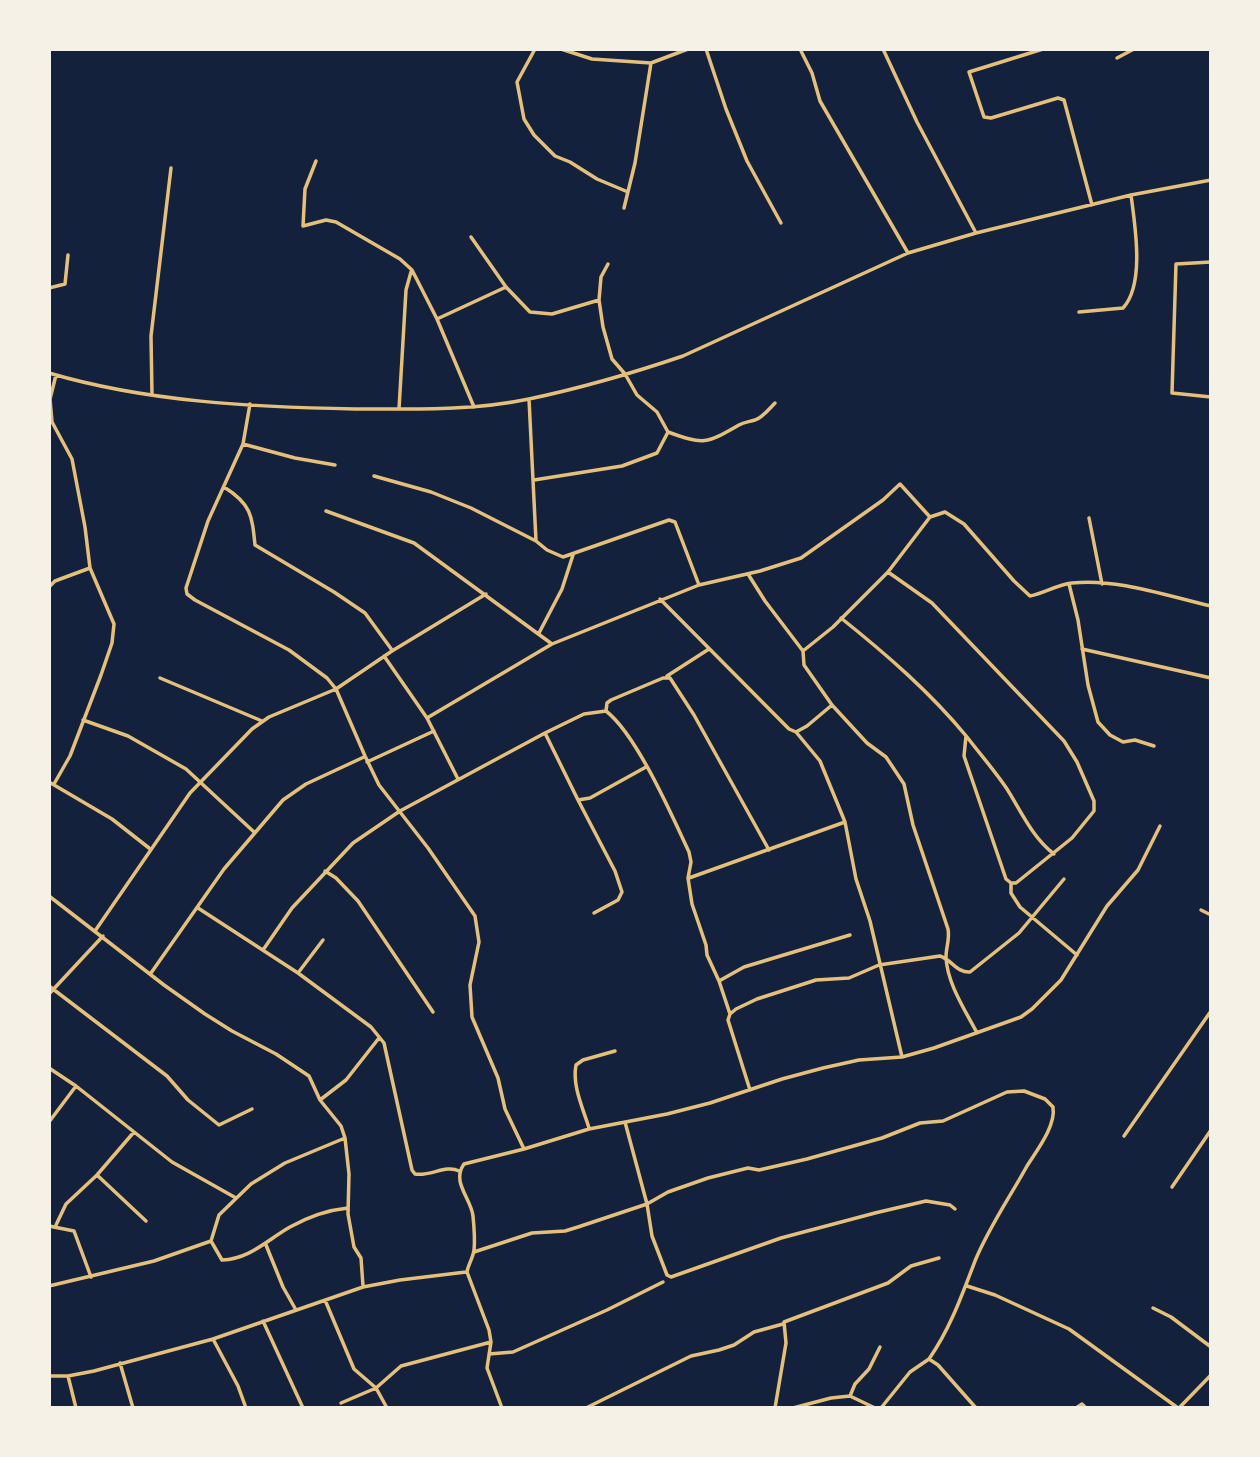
<!DOCTYPE html>
<style>
body{margin:0}
#map{position:relative;width:1260px;height:1457px;overflow:hidden;background:#14213d;font-family:"Space Grotesk",sans-serif}
canvas{display:block}
.frame{position:absolute;inset:0;border:51px solid #f6f1e7;pointer-events:none}
</style>
<div id="map">
<canvas width="1260" height="1457"></canvas>
<div class="frame"></div>
</div>
<script>
const g = document.querySelector('canvas').getContext('2d');
g.lineJoin = 'round';
function stroke(path, color, width, dash) {
  g.strokeStyle = color;
  g.lineWidth = width;
  g.lineCap = dash ? 'butt' : 'round';
  g.setLineDash(dash || []);
  g.stroke(path);
}
stroke(new Path2D(`
 M535,49L517,82L524,119L534,135L555,156L570,162L597,179L628,192
 M561,49L592,59L651,63L688,49
 M706,49L726,109L747,161L781,223
 M800,49L812,73L820,101L908,253
 M883,49L917,122L976,233
 M1043,49L969,72L984,117L991,118L1058,98L1064,100L1092,205
 M1117,58L1134,49
 M316,161L305,189L303,226L326,220L336,222L400,259L412,270L437,319L474,407
 M624,208L635,163L651,63
 M471,237L506,287L530,312L552,314L599,300
 M1211,262L1176,264L1172,393L1211,397
 M608,264L601,277L599,300L603,327L612,359L625,374L637,395L657,412L668,432C704,445 706,444 739,425C744,422 749,422 755,420C762,418 769,409 775,403
 M49,288L65,284L68,255
 M1079,312L1123,308C1145,284 1135,226 1131,195
 M437,319L506,287
 M49,373C147,402 253,407 355,409C413,409 472,411 529,399C581,388 633,373 683,356L908,253L976,233L1131,195L1211,180
 M152,395L151,336L171,168
 M529,399L536,541L547,550L563,557L669,520L675,522L699,585
 M250,404L243,444L208,521L186,588L187,594L195,600L289,650L327,678L336,689L365,756L379,785L428,848L475,916L479,942L470,985L472,1017L498,1078L505,1109L524,1149
 M399,409L406,290L411,272
 M243,444L295,458L335,465
 M374,476L431,492L471,508L536,541
 M534,480L622,466L657,453L668,432
 M224,487C251,504 252,515 255,545L334,592L365,613L392,650
 M326,511L414,543L552,644L699,585L760,571L801,558L883,500L900,484L930,517
 M1089,518L1102,584
 M888,572L932,603L1064,741L1077,762L1094,801V811L1072,838L1016,883H1011L1006,879L964,756L966,736
 M748,574L765,601L803,651L804,665L832,705L867,743L886,757L904,784L913,825L948,929C950,939 946,947 946,957C947,983 965,1010 977,1033
 M1069,584L1078,620L1088,685L1098,722L1110,735L1123,742L1135,740L1154,746
 M49,587L55,581L90,568
 M660,599L789,729L796,732L807,726L832,705
 M841,618C886,654 930,692 967,737C980,754 995,771 1007,789C1021,811 1032,837 1054,854
 M539,633L562,589L573,555
 M1082,649L1211,678
 M803,651L833,627L888,572L930,517L945,512L964,524L1014,581L1030,596C1045,593 1056,585 1072,583C1117,578 1167,596 1211,606
 M384,656L427,718L458,779
 M667,676L709,649
 M160,678L262,721
 M606,711L607,703L611,700L663,678H670L694,715L769,850
 M427,718L552,644
 M83,720L128,736L186,769L254,832
 M796,732L820,761L845,822L856,879L870,921L902,1057
 M545,733L578,800L590,798L646,767
 M367,762L434,731
 M49,782L112,819L149,848
 M54,784L70,756L101,675L112,643L114,624L90,568L85,527L72,459L52,422L50,399L56,375
 M578,800L615,871L622,892L618,900L594,913
 M325,871L336,878L358,901L433,1012
 M689,878L845,822
 M1011,883V893L1020,907L1077,955
 M49,896L164,985L205,1014L232,1031L276,1054L309,1076L320,1100L346,1080L379,1038
 M198,908L298,973L371,1027L384,1043L412,1170L415,1174C430,1177 446,1164 459,1171
 M1201,910L1211,915
 M95,931L190,793L252,729L269,717L336,689L392,651L486,594
 M263,950L292,908L353,843L400,811L545,733L584,714L606,711C637,735 672,816 689,852L691,862L688,878L692,904L706,945L707,955L719,981L730,1014
 M151,973L224,869L283,800L306,784L364,757
 M298,973L323,940
 M719,981L744,967L850,935
 M49,986L167,1076L188,1100L219,1125L252,1109
 M49,994L103,936
 M49,1068L76,1086
 M750,1090L728,1020L730,1014L736,1009L757,999L816,980L849,978L879,965L940,956C952,960 957,973 970,972L1019,933L1064,879
 M320,1100L341,1126L345,1138L349,1174L348,1214L354,1247L361,1258L363,1286
 M49,1122L76,1086L172,1162L236,1198
 M625,1122L647,1204L652,1236L667,1275L671,1277L781,1238L875,1213L926,1201L950,1205L955,1209
 M589,1128C583,1108 572,1086 576,1065L583,1060L615,1051
 M1124,1136L1211,1011
 M345,1138L285,1163L251,1184L219,1215L211,1241L222,1260C250,1259 267,1240 290,1227C308,1217 328,1210 348,1208
 M97,1175L146,1221
 M1172,1187L1211,1130
 M56,1225L66,1204L97,1175L134,1132
 M49,1226L74,1231L91,1277
 M266,1245L283,1287L296,1310
 M474,1252L532,1233L565,1231L578,1227L647,1204L668,1192L708,1178L748,1168L759,1170L807,1159L882,1138L920,1123L943,1121L1007,1092L1024,1091L1045,1099L1053,1107C1056,1126 1037,1150 1027,1166C1010,1197 989,1227 975,1261C962,1295 950,1329 929,1359
 M49,1286L154,1261L211,1241
 M967,1286L995,1295L1069,1329L1178,1408
 M325,1300L354,1369L376,1388L387,1408
 M1153,1308L1171,1317L1211,1347
 M263,1321L303,1408
 M213,1339L238,1386L246,1408
 M489,1354L513,1352L607,1310L663,1282
 M120,1363L133,1408
 M49,1376H68L94,1371L213,1339L363,1287L400,1280L466,1272
 M68,1376L76,1408
 M850,1396L855,1384L869,1369L880,1347
 M341,1403L376,1388L401,1366L491,1342
 M502,1408L487,1368L491,1342L489,1330L467,1272C468,1265 473,1258 474,1250C475,1241 474,1226 473,1216C471,1198 451,1182 464,1164L524,1149L589,1129L667,1114L710,1103L782,1079L823,1068L859,1060L902,1057L934,1048L1021,1017L1032,1009L1061,980L1107,906L1138,870L1160,826
 M586,1408L691,1356L719,1350L734,1345L754,1332L783,1324
 M775,1408L786,1343L784,1322L888,1283L911,1266L939,1258
 M793,1408L831,1398L850,1396L875,1408
 M881,1408L910,1372L929,1359L938,1365L976,1408
 M1076,1408L1082,1404L1086,1408
 M1179,1408L1211,1375`), '#e5c07b', 3.5);
</script>
